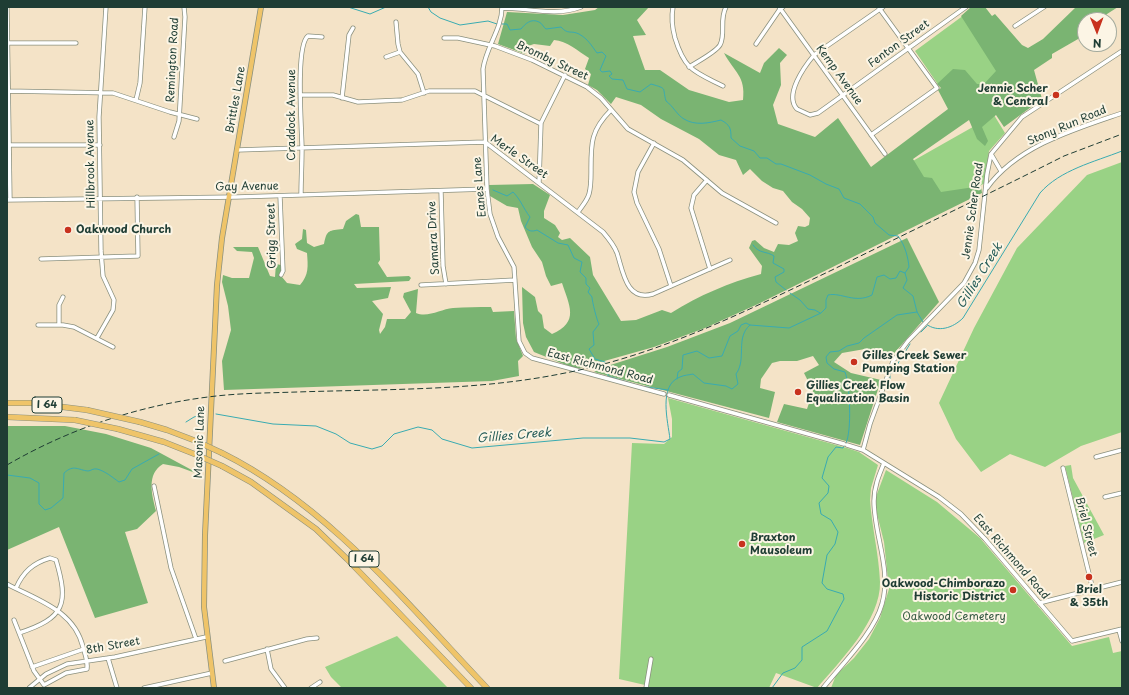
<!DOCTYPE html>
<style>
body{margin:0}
#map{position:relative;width:1129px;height:695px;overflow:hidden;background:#f4e3c7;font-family:"Playpen Sans",sans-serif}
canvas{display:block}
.frame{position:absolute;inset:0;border:8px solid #1f3d34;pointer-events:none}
.north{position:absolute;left:1077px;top:12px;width:40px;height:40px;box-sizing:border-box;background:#fcf5e5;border:1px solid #a4ab9e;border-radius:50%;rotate:179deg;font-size:11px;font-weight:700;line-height:16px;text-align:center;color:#1f3d34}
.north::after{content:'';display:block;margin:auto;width:14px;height:18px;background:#c8321e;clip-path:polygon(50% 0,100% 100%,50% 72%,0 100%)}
</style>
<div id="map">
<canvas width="1129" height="695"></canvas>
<div class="frame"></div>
<div class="north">N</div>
</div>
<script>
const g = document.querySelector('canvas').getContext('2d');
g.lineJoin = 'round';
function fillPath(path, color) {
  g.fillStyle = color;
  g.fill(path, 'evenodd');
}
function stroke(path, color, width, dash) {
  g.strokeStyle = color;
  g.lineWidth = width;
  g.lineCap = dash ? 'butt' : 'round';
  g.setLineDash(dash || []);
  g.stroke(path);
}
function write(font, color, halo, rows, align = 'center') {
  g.font = font + ' "Playpen Sans",sans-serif';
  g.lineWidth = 4;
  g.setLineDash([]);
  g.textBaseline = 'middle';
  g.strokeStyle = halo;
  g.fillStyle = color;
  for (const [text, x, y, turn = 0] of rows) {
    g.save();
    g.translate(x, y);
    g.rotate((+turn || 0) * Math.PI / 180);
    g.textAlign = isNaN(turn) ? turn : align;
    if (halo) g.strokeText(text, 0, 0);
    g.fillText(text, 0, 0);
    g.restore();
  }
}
fillPath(new Path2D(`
 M964,15L1005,73L976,94L960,71L939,86L915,51Z
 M994,115L1005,133L989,151L985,183L938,209L911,162Z
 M1122,162V432L1081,446L1045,467L1010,454L981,472L956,439L939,403L974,328L1017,248L1087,175Z
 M668,398L847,448L859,452L878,465L871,488L870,500C872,528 879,555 880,582C881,620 840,661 817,688L776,673L769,688H648L649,686L645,685L619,679L632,443L664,444L672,437V419Z
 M1071,465L1073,478L1104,535L1084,543L1065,466Z
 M886,470L937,502L980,538L1072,646L1109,637L1113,653L1122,651V688H831L836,675L854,658L869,639L880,618L889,589L884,542L874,502Z
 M397,636L448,688H342L331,677L325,667Z`), '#99d285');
fillPath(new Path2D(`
 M599,7H649L637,20L646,35L633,36L645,70H660L689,90L729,102L743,100C746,76 734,72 724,53L760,73L764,63L779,48L787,55L780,63L781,85L773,105L778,124L815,137L838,118L871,167L948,109L938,90L941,88L937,84L953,69L965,70L977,84H984L996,71L961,16L971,7H985L992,16L995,14L1022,45L1028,48L1043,39L1076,7H1118L1107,14L1103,20H1085V35L1052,54V58L1034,70L1042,99L1004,127L996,115L982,127L988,141L985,146L977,139L969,120L913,159L924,177L932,178L941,192L981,186L982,193L758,304L705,328L654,347L576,369L534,352L526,337L523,323L522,287L535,297L538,311L542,315L544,328L552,334C580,322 569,305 562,283L551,286L546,276L542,262L532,247L521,221L518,208L507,206L490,196L489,185L533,184L550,195L544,211V218L555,225L560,233L558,237L562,240L570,238L590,257L593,275L621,321L636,320L662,310L671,313C700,295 728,283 761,274L762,266L749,248L752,241L755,240L764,248L774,252L778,244L789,245L798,241L795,233L798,226L805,227L809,225L810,218L802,209L792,202L783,191L773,188L762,181L750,169L743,175L736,160L719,155L699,139L661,119L641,105L616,97L611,104L597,90L588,85L591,74L585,69L589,58C578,51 567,41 554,40L550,46L534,44L528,46L525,54L498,44L507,12L563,15L595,10Z
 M356,214L359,215L361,227H379L380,260L378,263L387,277L409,276L411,278L409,281L354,284L357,288L391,287L388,298L372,301L383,314L379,330L380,334L385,327L387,319H405L411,312L403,297L404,293L418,289L416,313C428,318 441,309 453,308C466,307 478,307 491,307L493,312L514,311L516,338L523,356L518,361L519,376L492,381L224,390L222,361L231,330L228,306L222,282L223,275L232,278H249L254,258L252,252L237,251L233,247H258L270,276L275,277L276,264L281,265L282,277L287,283L300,285C309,275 308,266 307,253L297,249L295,244L302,239L303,229L306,230L307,243L314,247L324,244C327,229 329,231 343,229L346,221Z
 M907,238L939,302L890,358L874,357L865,349L842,353L834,362L851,373L881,380L860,445L777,422L784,404L807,409L813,391L804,373L819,365L813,356L797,361H780L772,363L761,379L760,388L775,392L769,418L594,372L601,368L667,347L730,323Z
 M7,426H65L106,434L151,448L201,475L179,467L163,464C146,474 152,495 156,511L137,529L125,532L148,603L95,618L59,527L7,550Z`), '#7ab472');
stroke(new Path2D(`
 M348,7L370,14L386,7
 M428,7L431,12L440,18L460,25L488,21L497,24
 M502,24H507L510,30L521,29C525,24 531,18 539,22C542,23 543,27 546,29L561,27C568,35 571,30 579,34C588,39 591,45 597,53L602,52L606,56L600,70L602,72L610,71L612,74L609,76L612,79L623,80L627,89L640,92L651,84C668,89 662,87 666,101C673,106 677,115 684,119C695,126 709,123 721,120C730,125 731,128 731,138L740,146L754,151L760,158H767L776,164H781L810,175L826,184L839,189L844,198L860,204L873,217L875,223L889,235L898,236C905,245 908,257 909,267L905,273
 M493,190L507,196L513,192C521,200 523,208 530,217L525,227C528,231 532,232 537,230L558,243L568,245L574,258L582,262L580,272L586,278V284L590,288L588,292L592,297C592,301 597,321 599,324L593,332L594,345L589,349L595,359L605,362
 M753,245C759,254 767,251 774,256L773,263L784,269V272L775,277L776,282L786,290
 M790,293L800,300L808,309L815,310L820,313
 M926,324C938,333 953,328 963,318L1040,193C1060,170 1094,162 1122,151
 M921,332L927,326
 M607,367L608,376L637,385
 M892,373L910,344
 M677,379L678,372L682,369L683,355L697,351L709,358L722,356L730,336L738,331L741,325L746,323L750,325
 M890,379V376
 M640,386L668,390
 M216,414L273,424L316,426L336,434L350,443L372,449L382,446L394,434L418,427L432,430L442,439L472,448L583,438H630L664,442L670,439C668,422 658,385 680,377C684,375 689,375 693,374L704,383L726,386L732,389L738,384L736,374C747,359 735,338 750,325L789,328L821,313L826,308V300L828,295C841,292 855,304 872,295L877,277L884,275L890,279L896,278L900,271L905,273L907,280L903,288L913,296L917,312L923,322
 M186,422L194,417L204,414
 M846,443C852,431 850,385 845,372L834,369L827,363L826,357L830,352L839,351L847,346L859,343L864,338L897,315L917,312
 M7,475L30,478L39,483V504L45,510L51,508L63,498L64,473C74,464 78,470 88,471C91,471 93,468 97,469C105,471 112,477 119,482L125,480L132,469L159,454
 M772,688L783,673L795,668L802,660V647L827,631L844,599L843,594L827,589L822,583L827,555L835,544L838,532L831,520L821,514L819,503L828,493L829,486L822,478L828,457L836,447L843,448L844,446`), '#39abb1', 1);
const minor = new Path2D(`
 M7,7L10,200
 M502,7C502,29 486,47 483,69L487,189L490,214L498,237L514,267L519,341L525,353L532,358L664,394
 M673,7C671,18 672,27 675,38C685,71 695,72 723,86
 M779,7L885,154
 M883,7L814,55C804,67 784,95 797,109L810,115L818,113L966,7
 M502,8C529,8 555,17 581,7
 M396,22L398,44L400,52L418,74L424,93
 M1015,26L1044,7
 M444,38H458L495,46L532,60L587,87L601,98L628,129L683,160L722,193L776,223
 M7,43H76
 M756,44L780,9L783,7
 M386,57L400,52
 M689,67C697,62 716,52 720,45C726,34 719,20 726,7
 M7,91L113,93L170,112L197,119
 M301,95H333L358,102L402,100L429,91H475L541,124
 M342,98L349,35L353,28
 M136,100L140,83L145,7
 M871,135L937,88L879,8
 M174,137L179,121L185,17L184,7
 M654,143L638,172L634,192L637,203L659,249L671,286
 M7,145H100
 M237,150L485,142L603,232C609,239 614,245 617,253C623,271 626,302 653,294L730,260
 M991,154L1001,171
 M707,180L694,195L691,208L710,269
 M539,183L541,123L565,75
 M987,188C1017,146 1075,129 1122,113
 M441,191L443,266L446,284
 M301,195C301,180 302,164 302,149C302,130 295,46 308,36L322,37
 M280,196L283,271L281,275
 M7,200L237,197L487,189
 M578,212C582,206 587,201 589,194C591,187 591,179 591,172C591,144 590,131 611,110
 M41,259L138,256L137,197
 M421,285L515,280
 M38,325H63L74,327L113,347
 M59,325V305L63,297
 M97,338L113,310L114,300L103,276L101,251L99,117L106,7
 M669,395L844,444
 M847,445L863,450L884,463L939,497L961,514L985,539L1072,641L1122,629
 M863,450L870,424L893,361L908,341L964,283L975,263L979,250L987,174L991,154L1022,117L1122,51
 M1096,457L1122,450
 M1063,468L1093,590
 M154,486L171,568L196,639
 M1105,497L1122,493
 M7,584C37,600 74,610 83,647C85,654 88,661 87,669L66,673L44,685L34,671L14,620
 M16,588C23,572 33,563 50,558L56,560C69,604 65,618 19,633
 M1039,603L1122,582
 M1119,630L1122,641
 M267,649L271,669L285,688
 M108,658L117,688
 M225,661L307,639L317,638
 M32,667L84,649
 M29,688L46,674L67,664L115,657L206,637
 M144,688L212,673
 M311,688L320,682
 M646,688L651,659
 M823,688C842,664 874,633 882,604C892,570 874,535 874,501C874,487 879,475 884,463`);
const major = new Path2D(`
 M214,688L204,607L205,535L217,285L222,238L261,7`);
const highway = new Path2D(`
 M7,403H31L87,410
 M7,417L75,420
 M140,422L167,430L196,441
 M118,429L164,442L197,455
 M222,453C330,507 406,603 487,688
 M222,466L251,482L316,529L347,559L471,688`);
stroke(minor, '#8a907e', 5);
stroke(major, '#8a907e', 6);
stroke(highway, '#8a907e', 6);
stroke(minor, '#fff', 3.5);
stroke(major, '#efc469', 4.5);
stroke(highway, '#efc469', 5);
stroke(new Path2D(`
 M7,465C69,429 137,406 208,397C238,393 268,393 297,392C385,389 474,391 560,374C657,356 744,312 832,270C909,232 987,195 1064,156L1122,134`), '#1f3d34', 1, [6, 3]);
const highwayBridge = new Path2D(`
 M87,410L140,422
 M75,420L118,429
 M196,441L222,453
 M197,455L222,466`);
stroke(highwayBridge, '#8a907e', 6, []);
stroke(highwayBridge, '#efc469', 5);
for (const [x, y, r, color] of [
 [1056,95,4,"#c8321e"],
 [68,230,4,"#c8321e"],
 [854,362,4,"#c8321e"],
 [798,392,4,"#c8321e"],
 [742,544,4,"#c8321e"],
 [1089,577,4,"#c8321e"],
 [1013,590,4,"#c8321e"]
]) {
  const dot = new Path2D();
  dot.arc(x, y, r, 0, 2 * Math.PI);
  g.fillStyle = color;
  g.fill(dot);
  stroke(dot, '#fcf5e5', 1.5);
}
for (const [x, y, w] of [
 [47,405,30],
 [364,559,30]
]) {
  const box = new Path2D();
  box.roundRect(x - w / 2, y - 8, w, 16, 3);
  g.fillStyle = '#fcf5e5';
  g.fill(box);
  stroke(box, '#1f3d34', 1);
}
write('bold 10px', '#1f3d34', null, [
 ["I 64",47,405],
 ["I 64",364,559]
]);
write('11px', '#1f3d34', '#fcf5e5', [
 ["Fenton Street",899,44,-36],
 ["Remington Road",173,60,-87],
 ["Bromby Street",552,61,25],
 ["Kemp Avenue",839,75,54],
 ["Brittles Lane",236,100,-80],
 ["Craddock Avenue",292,115,-90],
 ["Stony Run Road",1067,126,-23],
 ["Merle Street",519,157,35],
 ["Hillbrook Avenue",91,164,-91],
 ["Gay Avenue",247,187,-1],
 ["Eanes Lane",480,187,-95],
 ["Jennie Scher Road",973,211,-82],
 ["Grigg Street",272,236,-91],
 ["Samara Drive",434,238,-93],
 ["East Richmond Road",600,367,15],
 ["Masonic Lane",200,442,-88],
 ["Briel Street",1086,527,76],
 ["East Richmond Road",1011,557,49],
 ["8th Street",113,646,-10]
]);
write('bold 11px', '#1f3d34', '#fcf5e5', [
 ["Jennie Scher",1048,89,"right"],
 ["& Central",1048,102,"right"],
 ["Oakwood Church",76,230],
 ["Gilles Creek Sewer",862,356],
 ["Pumping Station",862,369],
 ["Gillies Creek Flow",806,386],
 ["Equalization Basin",806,399],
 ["Braxton",750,538],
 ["Mausoleum",750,551],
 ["Oakwood-Chimborazo",1005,584,"right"],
 ["Historic District",1005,597,"right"],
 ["Briel",1089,590,"center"],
 ["& 35th",1089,603,"center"]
], 'left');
write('11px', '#375b44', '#fcf5e5', [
 ["Oakwood Cemetery",954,617]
]);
write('italic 12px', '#275e5a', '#fcf5e5', [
 ["Gillies Creek",980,276,-58],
 ["Gillies Creek",514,436,-5]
]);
</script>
